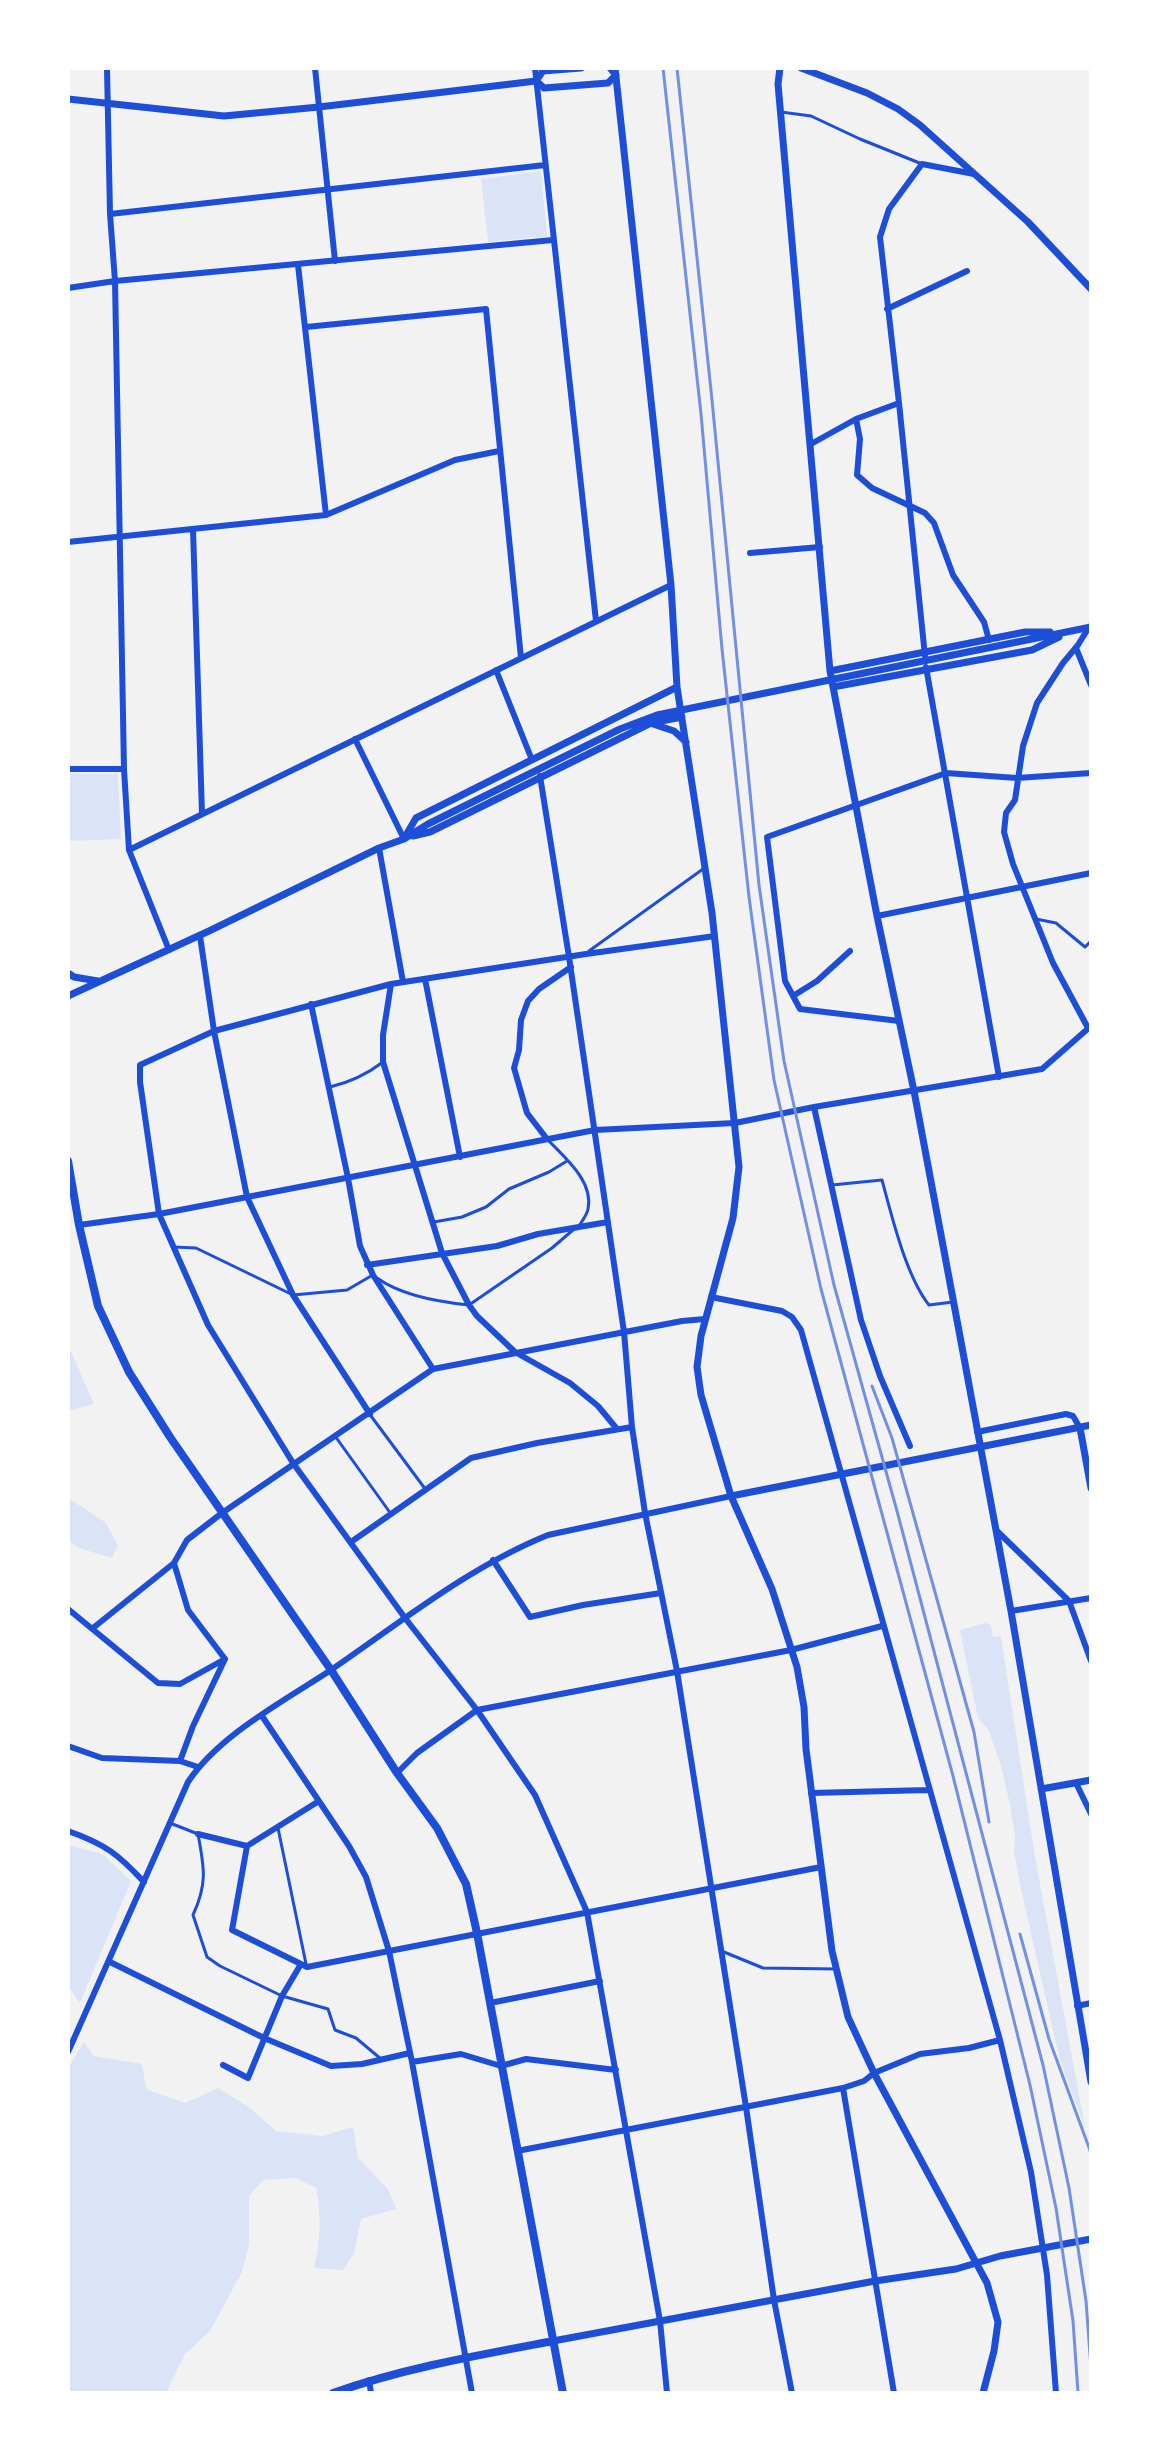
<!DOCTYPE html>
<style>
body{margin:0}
#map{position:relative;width:1159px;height:2461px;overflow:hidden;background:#f2f2f2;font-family:Poppins,sans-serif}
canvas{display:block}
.frame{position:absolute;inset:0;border:70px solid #fff;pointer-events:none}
</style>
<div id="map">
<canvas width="1159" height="2461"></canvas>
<div class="frame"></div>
</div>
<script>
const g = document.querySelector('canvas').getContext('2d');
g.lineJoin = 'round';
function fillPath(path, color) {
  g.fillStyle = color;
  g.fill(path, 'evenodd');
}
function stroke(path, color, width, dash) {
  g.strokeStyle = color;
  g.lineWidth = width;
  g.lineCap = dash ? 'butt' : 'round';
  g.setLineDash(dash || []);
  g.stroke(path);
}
fillPath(new Path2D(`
 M541,171L547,236L488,242L481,179Z
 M68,774H118L121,839L68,841Z
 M68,1345L94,1404L68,1411Z
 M68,1498L105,1522L118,1545L112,1558L82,1549L68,1541Z
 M986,1623L991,1625L993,1637L1001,1636L1035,1857L1085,2127L1063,2069L1056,2044L1021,1889L1014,1852L1015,1836L1010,1805L1001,1766L989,1731L978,1718L960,1630Z
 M68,1845L103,1854L131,1881L80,2003L68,1986Z
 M84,2042L94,2056L142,2064L146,2089L185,2103L218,2088L250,2108L276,2131L322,2136L353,2127L358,2158L388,2189L396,2209L361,2219L354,2253L343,2270L314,2268C320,2240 322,2217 316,2188L295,2178L263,2180L249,2196V2244L242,2272L210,2331L185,2354L166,2393L68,2391V2068Z`), '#dbe4f7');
stroke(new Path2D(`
 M781,112L811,116L860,139L922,164
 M1036,919L1056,923L1085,947L1091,941
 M589,951L703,869
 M330,1087C351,1082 366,1075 383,1062
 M547,1139C564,1157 594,1181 588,1209C587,1215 582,1221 579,1226
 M832,1185L882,1180C892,1217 906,1276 929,1305L953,1302
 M434,1222L462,1217L486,1207L509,1189L549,1172L567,1161
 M174,1247L196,1248L293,1295L347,1290L371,1276
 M377,1278C402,1296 439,1302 469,1305L552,1248L573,1230
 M371,1416L426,1490
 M335,1436L391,1514
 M170,1823L198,1834C204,1867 208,1883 193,1915L207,1957L220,1966L282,1996L328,2009L335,2030L356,2038L381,2059
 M278,1828L306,1964
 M724,1952L763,1968L837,1969`), '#1d4ed8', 3);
stroke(new Path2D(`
 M107,68L110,214L115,281L124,769L129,850L169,950
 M315,68L335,261
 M535,68L596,621
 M974,174L922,164L889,209L880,237L899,403L856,419L860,439L857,475L872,488L925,513L934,523L953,575L984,622L989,640
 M110,214L545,165
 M298,265L326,515
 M68,288L115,281L553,240
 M887,309L967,271
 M306,327L486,309L521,658
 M899,403L925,656
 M811,444L856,419
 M193,529L202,814
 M68,542L326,515L455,460L499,451
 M750,553L820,547
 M1076,648L1091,685
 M926,667L999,1077
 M496,670L532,760
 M355,739L404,839
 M68,769H124
 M540,776L569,957L624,1332L632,1427L645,1513L677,1671L746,2107L774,2300L792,2393
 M379,848L403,982
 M129,850L671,585
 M877,916L1091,873
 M200,936L214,1031L247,1197L293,1295L370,1414
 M425,979L460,1157
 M391,984L383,1035V1062L442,1253L469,1305L477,1316L515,1352L570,1383L598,1406L617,1429
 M793,996L817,981L850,951
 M311,1004L348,1178L360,1246L373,1275L433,1369
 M899,1021L800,1009L785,981L767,837L946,773L1017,778L1091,773
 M1088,1028L1053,963L1013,864L1004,832L1006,813L1015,800L1023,746L1037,703L1063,663L1078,645L1089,627
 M814,1107L861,1320L880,1376L910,1446
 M547,1139L527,1113L514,1068L519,1050L521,1020L528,1001L539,989L571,967
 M79,1225L159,1214L595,1130L735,1123L814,1107L1042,1069L1091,1026
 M367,1265L497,1246L538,1234L608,1222
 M711,1297L782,1311L792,1317L801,1330L1000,2040L1031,2172L1047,2275L1056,2393
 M977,1432L1066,1414L1073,1416L1080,1428
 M997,1531L1069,1601L1091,1661
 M351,1542L471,1458L537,1443L632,1427
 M493,1560L530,1617L583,1605L661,1593
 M68,1609L158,1683L180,1684L225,1659L188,1610L174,1563L187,1540L222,1513L433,1369L682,1321L705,1319
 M1011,1611L1091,1598
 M93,1628L174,1563
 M262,1716L349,1846L366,1877L389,1951L412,2062L472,2393
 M68,1746L102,1758L180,1761L198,1767
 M180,1761L193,1726L225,1659
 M397,1773L417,1753L477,1710L791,1650L882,1626
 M1076,1783L1091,1814
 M811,1793L928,1790
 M319,1801L247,1846L232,1930L307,1967L821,1867
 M68,1831C105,1844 118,1854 144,1882
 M198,1834L247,1846
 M110,1962L264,2038L331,2066L362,2064L410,2053
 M490,2003L600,1981
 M1077,2006L1091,2003
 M68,2052L188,1782C219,1735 284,1701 331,1670C401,1622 469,1567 548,1535L731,1496
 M412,2062L461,2054L501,2066L526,2059L616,2070
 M223,2065L248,2078L282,1996L301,1964
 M843,2088L894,2393
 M517,2151L843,2088L864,2081L874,2073L920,2054L969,2048L1000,2040
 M369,2380L371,2393
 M667,2393L660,2321L587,1912L535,1795L477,1710L405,1618L293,1463L208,1325L159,1214L140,1082V1065L214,1031L391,984L586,954L715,936`), '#1d4ed8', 6);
stroke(new Path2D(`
 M615,68L671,585L677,687L712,913L739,1167L733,1218L701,1336L697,1367L701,1395L731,1496L772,1589L797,1667L804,1707L806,1749L832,1951L848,2017L874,2073L987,2283L998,2322L994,2351L983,2393
 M780,68L778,84L830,671L877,916L914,1091L959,1331L1011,1611L1091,2082
 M801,68L867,93L898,109L920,125L1028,222L1091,289
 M536,81L543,71L581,68
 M68,99L224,116L319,107L536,81L544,88L608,83L616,75L610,68
 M830,671L1025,632H1050
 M833,687L1032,650L1059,637
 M653,724L674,731L686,742
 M413,836L430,832L651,723L682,717
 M405,837L416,818L677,687
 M68,973L74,977L98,981
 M68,996L209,931L379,848L404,839L428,824L620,729L657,715L1091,627
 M1080,1428L1091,1488
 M731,1496L1091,1425
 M1041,1789L1091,1780
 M553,2341L875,2281L956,2269L1000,2256L1091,2239`), '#1d4ed8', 7);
stroke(new Path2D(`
 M68,1161L79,1225L98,1306L129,1372L170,1437L331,1670L397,1773L437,1828L466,1884L477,1933L563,2393
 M333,2393C404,2368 479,2355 553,2341`), '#1d4ed8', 8);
stroke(new Path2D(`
 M663,68L701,414L722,649L749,897L774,1080L821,1289L953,1776L1030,2085L1056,2208L1073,2321L1078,2393
 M677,68L712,400L759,885L784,1061L834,1285L897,1511L1043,2065L1069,2188L1086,2301L1091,2368
 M872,1386L892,1438L974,1732L989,1822
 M1020,1934L1049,2039L1091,2153`), '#7290e2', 3);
</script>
